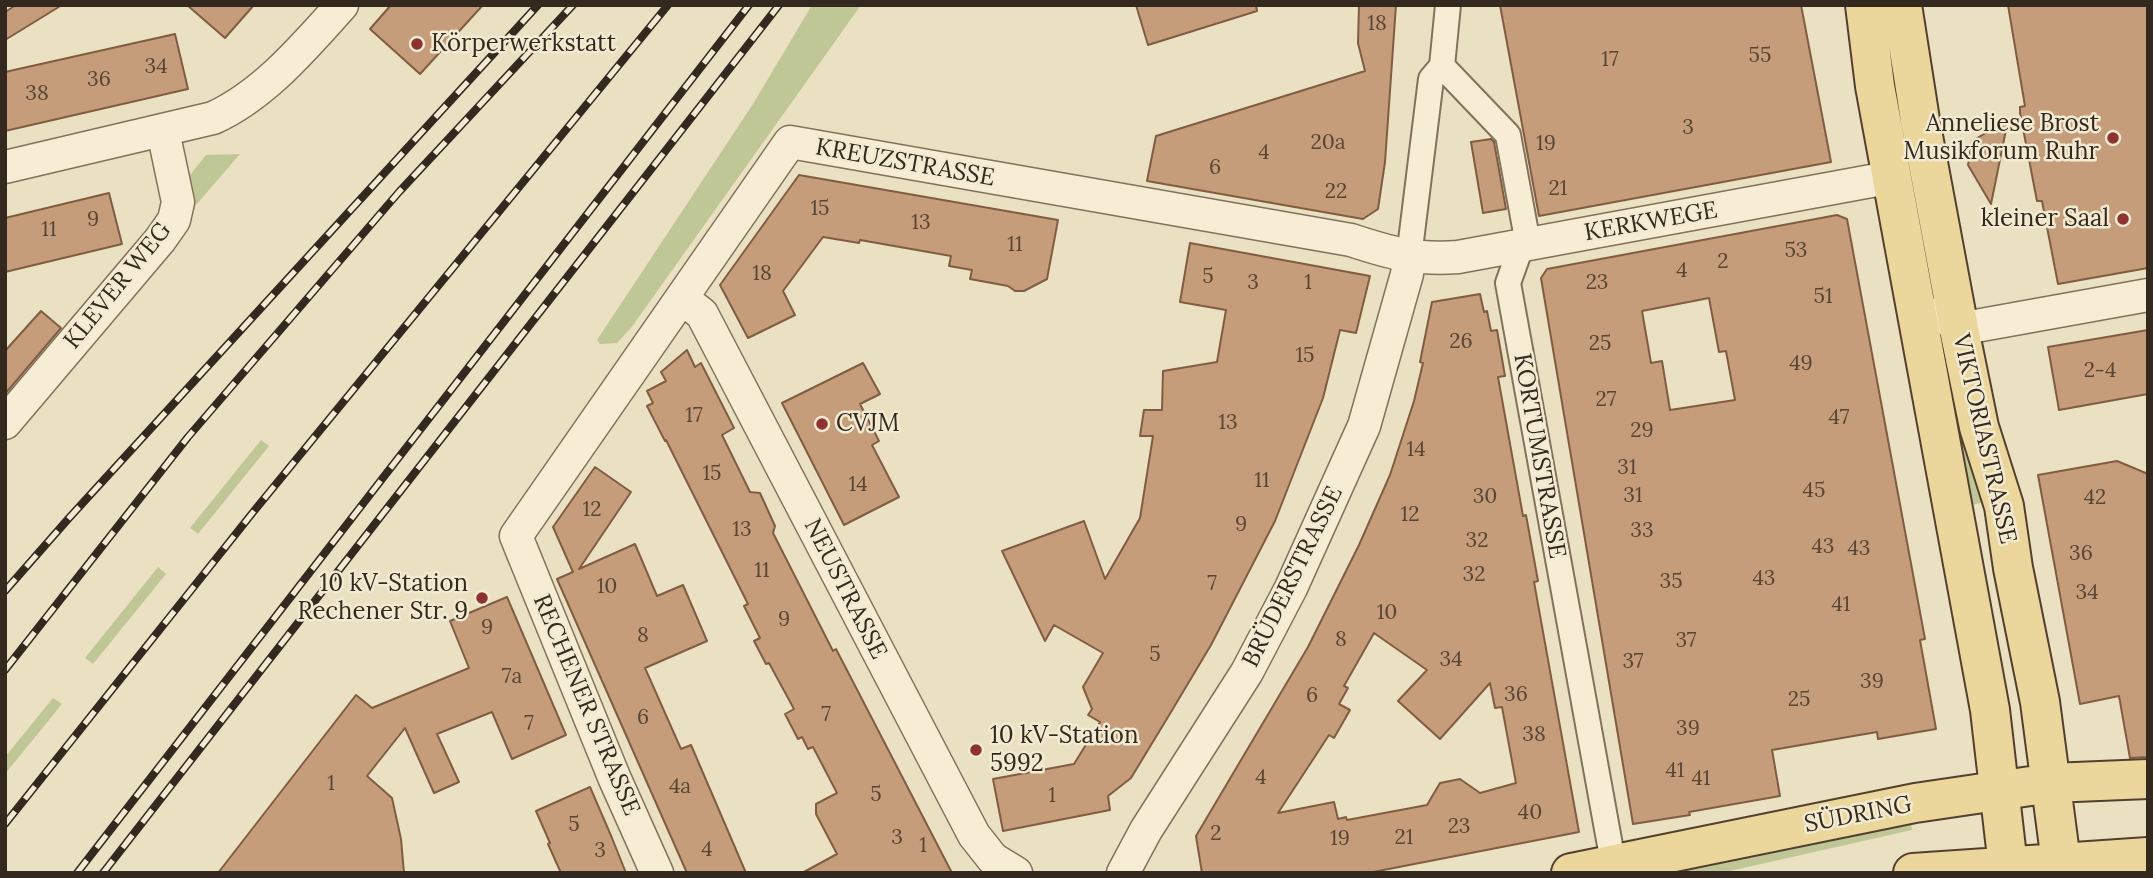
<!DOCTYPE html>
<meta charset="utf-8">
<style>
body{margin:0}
#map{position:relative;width:2153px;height:878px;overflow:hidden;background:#eae0c2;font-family:Lora,serif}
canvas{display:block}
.frame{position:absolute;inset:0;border:7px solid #34291e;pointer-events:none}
</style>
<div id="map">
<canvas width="2153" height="878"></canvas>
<div class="frame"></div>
</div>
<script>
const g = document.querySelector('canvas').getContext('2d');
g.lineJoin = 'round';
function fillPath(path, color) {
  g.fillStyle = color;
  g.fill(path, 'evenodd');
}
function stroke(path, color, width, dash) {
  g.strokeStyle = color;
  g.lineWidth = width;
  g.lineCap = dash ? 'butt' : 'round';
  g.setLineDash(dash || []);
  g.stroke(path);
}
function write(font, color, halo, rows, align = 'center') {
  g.font = font + ' Lora,serif';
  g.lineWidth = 5;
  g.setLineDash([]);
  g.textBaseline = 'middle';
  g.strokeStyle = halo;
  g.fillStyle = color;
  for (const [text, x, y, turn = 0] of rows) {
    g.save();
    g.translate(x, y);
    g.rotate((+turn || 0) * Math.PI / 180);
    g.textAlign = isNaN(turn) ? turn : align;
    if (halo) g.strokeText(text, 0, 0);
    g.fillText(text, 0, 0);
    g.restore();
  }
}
fillPath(new Path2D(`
 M812,5H861L631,328L617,343L600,344L597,340L753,104Z
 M240,154L196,205L190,175L206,155Z
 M1942,331L1984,502L1972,505L1938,334Z
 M261,440L269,446L198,534L190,528Z
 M158,567L166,574L93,664L85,658Z
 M53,698L62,704L5,774V757Z
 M1910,818L1912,830L1721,873H1657Z`), '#c0c797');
const building = new Path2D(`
 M16,5H62L5,40V12Z
 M187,5H254L225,38Z
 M391,5H483L420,74L370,29Z
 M1136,5H1256L1257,11L1148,45Z
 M1359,5H1396L1385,162L1378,209L1363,219L1147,181L1156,136L1365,71L1358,43Z
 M1500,5H1801L1831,162L1539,216Z
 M2008,5H2148V268L2058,284L2042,201H2037L2020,113V107L2025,106Z
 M175,34L188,89L5,131V72Z
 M2008,120L1991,204L1968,165L1972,141Z
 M1491,139L1494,142L1506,209L1483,213L1471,142Z
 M799,175L1058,220L1047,279L1024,291H1015L1008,286L970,279L972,270L949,266L951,256L860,240L859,243L823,237L783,291L795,315L748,338L720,285Z
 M109,193L122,244L5,272V218Z
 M1837,215L1847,219L1925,639L1920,640L1936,729L1878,739L1877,732L1772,750L1780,796L1689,812L1690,815L1633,824L1541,278L1547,269ZM1709,298L1719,352L1726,351L1735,400L1670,410L1662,361L1651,363L1642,311Z
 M1190,243L1370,276L1356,333L1340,330L1323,398L1275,521L1211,645L1171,712L1131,778L1108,796L1110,810L1003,831L993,779L1074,764L1100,722L1088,715L1092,709L1083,687L1103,653L1054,625L1045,641L1002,551L1084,521L1105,579L1140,518L1153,436H1140L1144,410H1162L1163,371L1217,362L1226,310L1180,302Z
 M1480,294L1484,312L1487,311L1491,331L1497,330L1505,376L1498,377L1523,516L1526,515L1538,581L1534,582L1579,832L1368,873H1202L1196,836L1308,647L1359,545L1390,475L1414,401L1423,363L1420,362L1432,302ZM1374,633L1427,670L1398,701L1440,739L1490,683L1495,708L1502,707L1516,783L1480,793L1460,779L1440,783L1427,805L1347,820L1346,817L1338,819L1334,802L1278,813L1329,735L1334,738L1350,710L1339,704L1348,688L1344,686Z
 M41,311L61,328L5,394V351Z
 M2148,330V394L2059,410L2048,347Z
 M687,350L695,367L701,363L734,428L722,435L750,492L760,493L775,526L773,533L833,651L836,649L952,873H802L837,854L816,814V804L837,793L813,747L808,749L802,737L798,739L785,714L794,709L769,663L766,664L754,641L760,638L744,606L748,604L666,440L665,441L647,406L653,403L647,391L666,381L661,372Z
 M863,363L880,394L860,404L879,441L872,445L899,497L844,525L782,403Z
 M2117,461L2148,474V757L2130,758L2119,696L2080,704L2038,475Z
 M595,467L631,492L579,569L635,544L657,596L683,585L707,641L645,668L681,749L691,745L746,873H687L557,579L573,572L553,527Z
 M507,597L566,735L512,759L492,712L437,734L459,782L434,793L405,728L367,776L392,798L401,839L404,873H218L356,695L372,708L469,668L450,621Z
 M590,787L612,838L626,873H561L548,844L550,843L536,811Z`);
fillPath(building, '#c69d7a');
stroke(building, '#805d42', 2);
const pedestrian = new Path2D(`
 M1442,66L1508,135L1526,233L1508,283L1615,873
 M1409,257L1431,79L1442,66L1448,5`);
const minor = new Path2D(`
 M5,167L213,118C264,95 304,47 342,5
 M682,298L702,314L974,835L993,859L1016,873
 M1941,313L1959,329L2148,295
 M5,423L160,240L174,220L178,202L163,131
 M657,873L614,777L516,536L790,142L1351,240C1390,253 1416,260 1458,257L1893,177
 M1123,873L1146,830L1247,672L1291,588L1364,426L1407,274L1409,257`);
const primary = new Path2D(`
 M1865,5L1875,86L1990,710L2008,866
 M1902,5L1920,120L1959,329L1979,427L2004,506L2013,568L2040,702L2061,862
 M1571,873L1915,803L2051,783L2148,779
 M1913,873L2148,857`);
stroke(pedestrian, '#83725b', 28);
stroke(minor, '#83725b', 35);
stroke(primary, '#51402f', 42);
stroke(pedestrian, '#f6edd4', 24);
stroke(minor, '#f6edd4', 32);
stroke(primary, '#ebd69c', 38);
const rail = new Path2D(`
 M5,591L69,518L538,5
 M5,670L188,437L399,192L573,5
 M5,824L254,511L668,5
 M77,873L749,5
 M103,873L779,5`);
stroke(rail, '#34291e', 8);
stroke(rail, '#f2ead1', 5, [16]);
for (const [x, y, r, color] of [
 [417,44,7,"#8d322f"],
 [2113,138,7,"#8d322f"],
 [2123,219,7,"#8d322f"],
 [822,424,7,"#8d322f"],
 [482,598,7,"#8d322f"],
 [976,750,7,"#8d322f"]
]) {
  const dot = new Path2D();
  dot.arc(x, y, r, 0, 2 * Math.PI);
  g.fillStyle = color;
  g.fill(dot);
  stroke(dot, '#f2ead1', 2.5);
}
write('21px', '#584635', null, [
 ["18",1377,24],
 ["55",1760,56],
 ["17",1610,60],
 ["34",156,67],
 ["36",99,80],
 ["38",37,94],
 ["3",1688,128],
 ["20a",1328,143],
 ["19",1546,144],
 ["4",1264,153],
 ["6",1215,168],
 ["21",1558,189],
 ["22",1336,192],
 ["15",820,209],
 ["9",93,220],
 ["13",921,223],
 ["11",49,230],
 ["11",1015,245],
 ["53",1796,251],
 ["2",1723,262],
 ["4",1682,271],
 ["18",762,274],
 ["5",1208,277],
 ["3",1253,283],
 ["1",1308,283],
 ["23",1597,283],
 ["51",1823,297],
 ["26",1461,342],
 ["25",1600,344],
 ["15",1305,356],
 ["49",1801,364],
 ["2-4",2100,371],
 ["27",1606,400],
 ["17",694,416],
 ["47",1839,418],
 ["13",1228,423],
 ["29",1642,431],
 ["14",1416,450],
 ["31",1627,468],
 ["15",712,474],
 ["11",1262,481],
 ["14",858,485],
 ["45",1814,491],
 ["31",1633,496],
 ["30",1485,497],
 ["42",2095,498],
 ["12",592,510],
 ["12",1410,515],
 ["9",1241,525],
 ["13",742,530],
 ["33",1642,531],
 ["32",1477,541],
 ["43",1823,547],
 ["43",1859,549],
 ["36",2081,554],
 ["11",762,571],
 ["32",1474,575],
 ["43",1764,579],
 ["35",1671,582],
 ["7",1212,584],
 ["10",607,587],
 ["34",2087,593],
 ["41",1841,605],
 ["10",1387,613],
 ["9",784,620],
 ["9",487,628],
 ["8",643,636],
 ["8",1341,640],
 ["37",1686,641],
 ["5",1155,655],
 ["34",1451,660],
 ["37",1633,662],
 ["7a",512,677],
 ["39",1872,682],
 ["36",1516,695],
 ["6",1312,696],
 ["25",1799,700],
 ["7",826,715],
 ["6",643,718],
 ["7",529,724],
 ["39",1688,729],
 ["38",1534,735],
 ["41",1675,771],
 ["4",1261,778],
 ["41",1701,779],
 ["1",331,784],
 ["4a",680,787],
 ["5",876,795],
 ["1",1052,796],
 ["40",1530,813],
 ["5",574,825],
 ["23",1459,827],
 ["2",1216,834],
 ["3",897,838],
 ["21",1404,838],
 ["19",1340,839],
 ["1",923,846],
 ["4",707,850],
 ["3",600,851]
]);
write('24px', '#34291e', '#f2ead1', [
 ["Körperwerkstatt",431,44],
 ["Anneliese Brost",2099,124,"right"],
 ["Musikforum Ruhr",2099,152,"right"],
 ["kleiner Saal",2109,219,"right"],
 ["CVJM",836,424],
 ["10 kV-Station",468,584,"right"],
 ["Rechener Str. 9",468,612,"right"],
 ["10 kV-Station",990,736],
 ["5992",990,764]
], 'left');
write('24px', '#34291e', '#f2ead1', [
 ["KREUZSTRASSE",905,163,10],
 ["KERKWEGE",1651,222,-10],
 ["KLEVER WEG",118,286,-51],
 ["VIKTORIASTRASSE",1984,439,77],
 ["KORTUMSTRASSE",1539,456,80],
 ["BRÜDERSTRASSE",1293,577,-64],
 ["NEUSTRASSE",845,589,63],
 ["RECHENER STRASSE",586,705,67],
 ["SÜDRING",1858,815,-11]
]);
</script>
